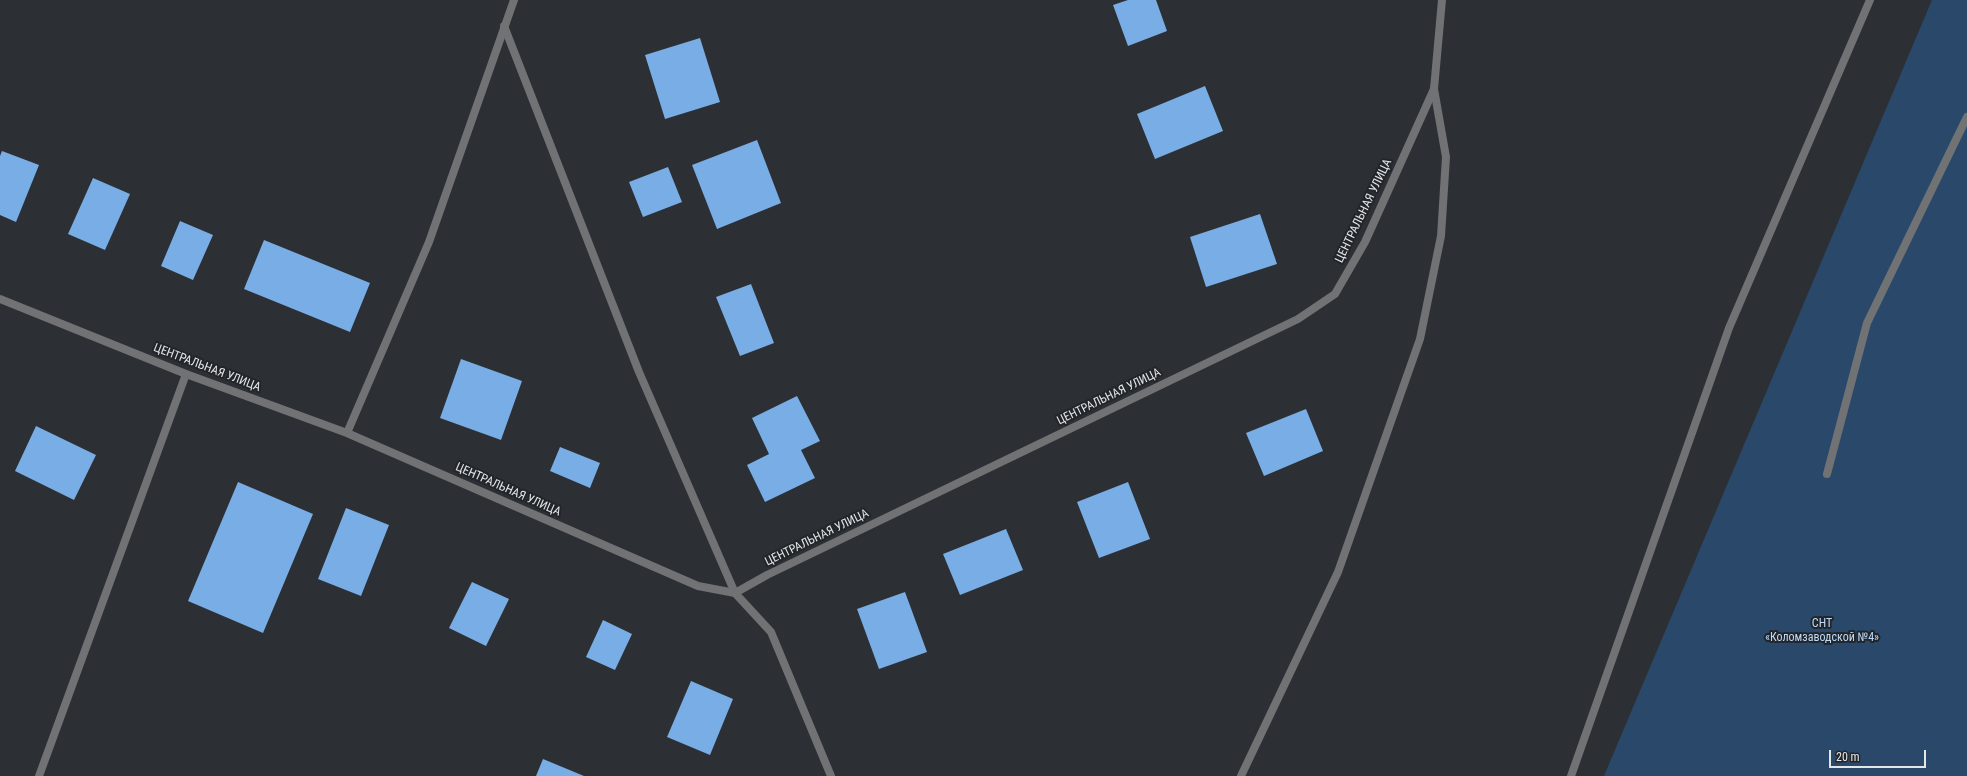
<!DOCTYPE html>
<meta charset="utf-8">
<style>
body{margin:0}
#map{position:relative;width:1967px;height:776px;overflow:hidden;background:#2c3034;font-family:"Roboto Condensed",sans-serif}
canvas{display:block}
.scale{position:absolute;left:1829px;top:750px;width:97px;height:18px;box-sizing:border-box;border:2px solid #e3e6e9;border-top:0;padding-left:5px;font-size:12px;line-height:14px;white-space:nowrap;color:#e3e6e9;-webkit-text-stroke:3px #22262a;paint-order:stroke}
</style>
<div id="map">
<canvas width="1967" height="776"></canvas>
<div class="scale">20 m</div>
</div>
<script>
const g = document.querySelector('canvas').getContext('2d');
g.lineJoin = 'round';
function fillPath(path, color) {
  g.fillStyle = color;
  g.fill(path, 'evenodd');
}
function stroke(path, color, width, dash) {
  g.strokeStyle = color;
  g.lineWidth = width;
  g.lineCap = dash ? 'butt' : 'round';
  g.setLineDash(dash || []);
  g.stroke(path);
}
function write(font, color, halo, rows, align = 'center') {
  g.font = font + ' "Roboto Condensed",sans-serif';
  g.lineWidth = 4;
  g.setLineDash([]);
  g.textBaseline = 'middle';
  g.strokeStyle = halo;
  g.fillStyle = color;
  for (const [text, x, y, turn = 0] of rows) {
    g.save();
    g.translate(x, y);
    g.rotate((+turn || 0) * Math.PI / 180);
    g.textAlign = isNaN(turn) ? turn : align;
    if (halo) g.strokeText(text, 0, 0);
    g.fillText(text, 0, 0);
    g.restore();
  }
}
fillPath(new Path2D(`
 M1932,0H1967V776H1604Z`), '#2a496a');
fillPath(new Path2D(`
 M1128,0H1156L1167,31L1128,46L1113,5Z
 M700,38L720,102L665,119L645,55Z
 M1205,86L1223,131L1155,159L1137,114Z
 M757,140L781,203L717,229L692,165Z
 M2,151L39,165L16,222L0,215V156Z
 M668,167L682,202L643,217L629,182Z
 M93,178L130,194L105,250L68,234Z
 M1260,214L1277,264L1206,287L1190,237Z
 M180,221L213,235L193,280L161,266Z
 M264,240L370,283L350,332L244,289Z
 M751,284L774,343L740,356L716,297Z
 M461,359L522,381L501,440L440,418Z
 M797,396L820,441L801,450L815,478L765,502L747,465L769,454L752,418Z
 M1306,409L1323,451L1264,476L1246,433Z
 M36,426L96,455L74,500L15,471Z
 M560,447L600,463L590,488L550,471Z
 M238,482L313,514L263,633L188,601Z
 M1128,482L1150,539L1099,558L1077,502Z
 M346,508L389,525L361,596L318,579Z
 M1006,529L1023,570L960,595L943,554Z
 M472,582L509,599L486,646L449,628Z
 M905,592L927,652L879,669L857,609Z
 M603,620L632,634L615,670L586,657Z
 M691,681L733,699L710,755L667,737Z
 M543,759L584,776H536Z`), '#79ade6');
stroke(new Path2D(`
 M504,26L639,372L735,593L771,632L831,776
 M1827,474L1867,323L1967,117
 M39,776L186,374
 M1241,776L1338,572L1420,339L1441,236L1446,157L1434,89`), '#707274', 8);
stroke(new Path2D(`
 M0,299L186,374L347,433L698,586L735,593L767,575L1298,319L1335,294L1365,242L1434,89L1442,0
 M347,433L429,242L514,0
 M1571,776L1729,328L1870,0`), '#707274', 8);
write('12px', '#e3e6e9', '#22262a', [
 ["ЦЕНТРАЛЬНАЯ УЛИЦА",1364,211,-64],
 ["ЦЕНТРАЛЬНАЯ УЛИЦА",207,368,21],
 ["ЦЕНТРАЛЬНАЯ УЛИЦА",1109,397,-26],
 ["ЦЕНТРАЛЬНАЯ УЛИЦА",508,490,24],
 ["ЦЕНТРАЛЬНАЯ УЛИЦА",817,538,-26]
]);
write('12px', '#bedaf9', '#22262a', [
 ["СНТ",1822,624],
 ["«Коломзаводской №4»",1822,638]
]);
</script>
